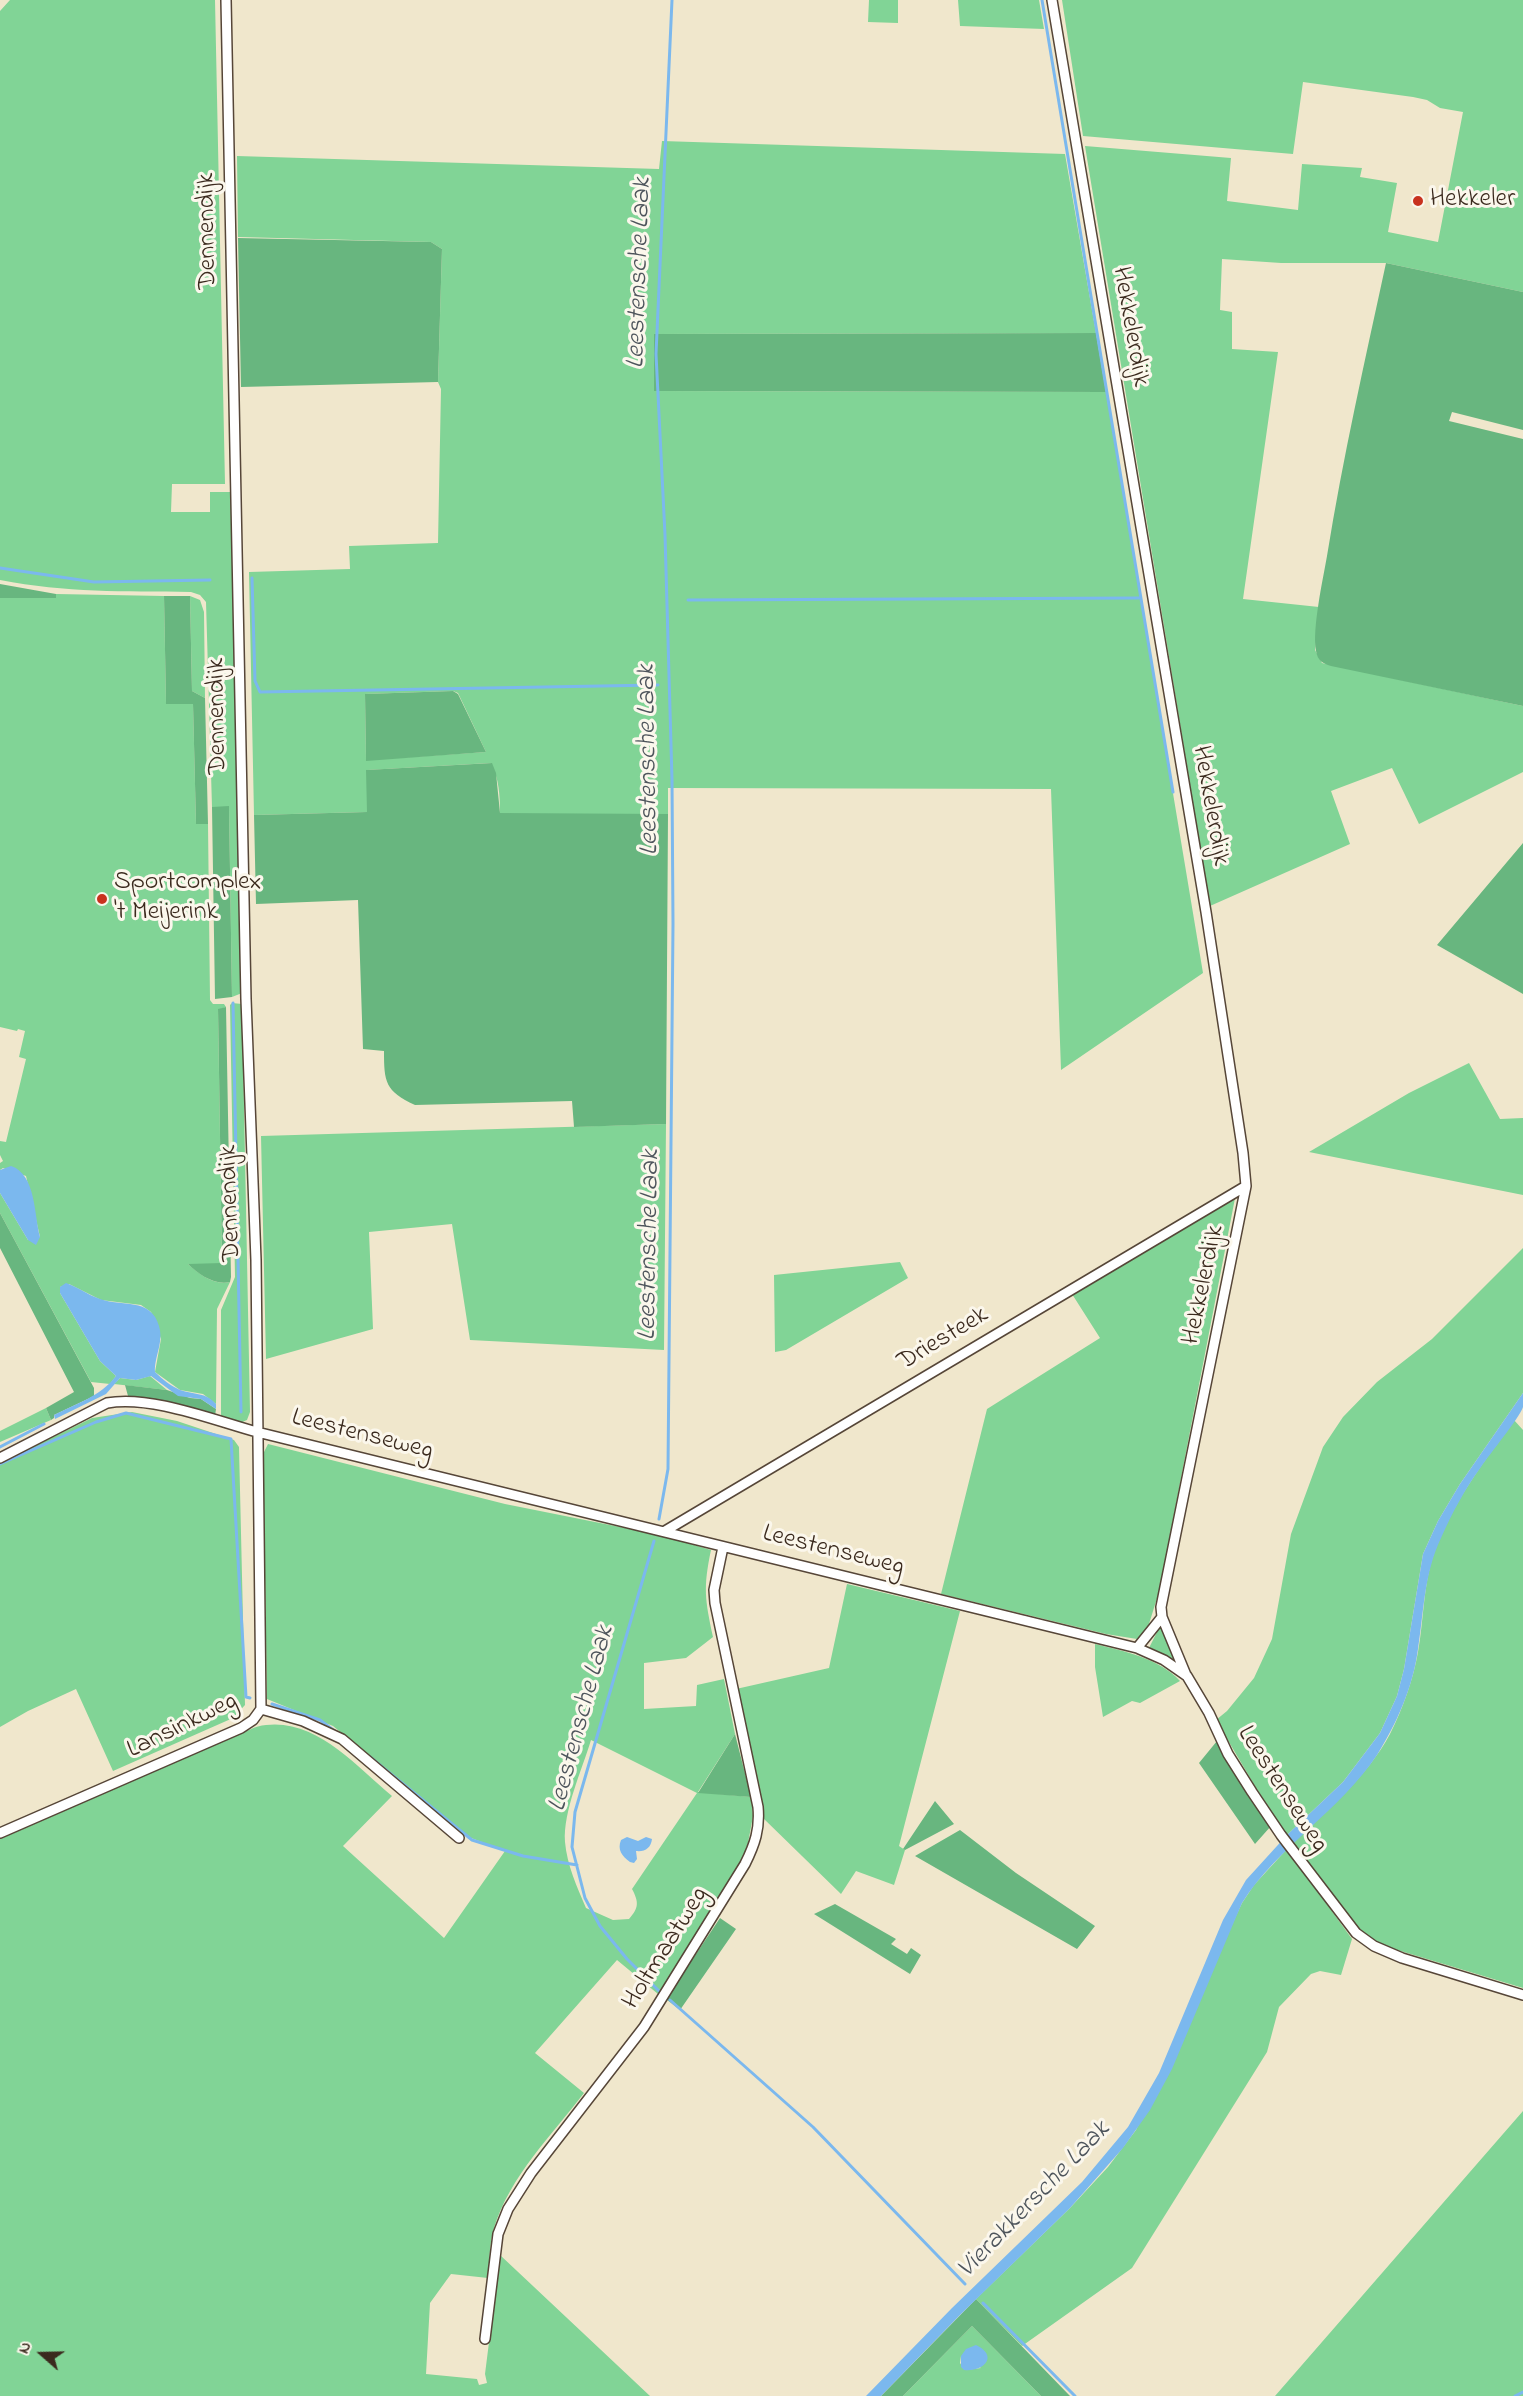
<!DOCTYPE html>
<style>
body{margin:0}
#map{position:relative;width:1523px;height:2396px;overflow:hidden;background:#f0e7cc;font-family:"Indie Flower",sans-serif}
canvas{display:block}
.north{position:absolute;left:12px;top:2324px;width:60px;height:60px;-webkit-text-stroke:4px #fbf7ec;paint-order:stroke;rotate:290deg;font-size:16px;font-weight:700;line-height:24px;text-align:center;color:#3b2a1e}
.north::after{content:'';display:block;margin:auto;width:21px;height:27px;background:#3b2a1e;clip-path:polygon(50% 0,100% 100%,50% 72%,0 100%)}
</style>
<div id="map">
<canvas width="1523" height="2396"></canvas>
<div class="north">N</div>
</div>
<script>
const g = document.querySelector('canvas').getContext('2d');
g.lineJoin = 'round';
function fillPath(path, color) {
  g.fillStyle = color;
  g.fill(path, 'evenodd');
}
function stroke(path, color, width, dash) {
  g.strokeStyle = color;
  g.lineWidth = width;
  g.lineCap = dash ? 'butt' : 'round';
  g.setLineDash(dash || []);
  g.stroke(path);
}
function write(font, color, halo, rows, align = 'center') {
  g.font = font + ' "Indie Flower",sans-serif';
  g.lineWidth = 6;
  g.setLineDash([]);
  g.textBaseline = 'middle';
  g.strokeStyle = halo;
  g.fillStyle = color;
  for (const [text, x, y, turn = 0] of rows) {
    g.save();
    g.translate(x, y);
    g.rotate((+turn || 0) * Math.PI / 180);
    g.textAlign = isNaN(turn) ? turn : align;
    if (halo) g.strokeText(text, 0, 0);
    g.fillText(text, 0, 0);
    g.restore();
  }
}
fillPath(new Path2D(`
 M10,0H215L225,484H172L171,512H210V492H231L242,993L232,997L229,807H212L206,602L200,595L191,592C123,591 67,593 0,580V11Z
 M869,0H898V23L868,22Z
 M958,0H1039L1044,29L960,26Z
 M1062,0H1523V292L1386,263H1281L1222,259L1220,310L1232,312V349L1278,352L1243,599L1319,607L1315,650L1322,663L1523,706V772L1419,824L1392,768L1331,791L1350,844L1210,906L1085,146L1231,158L1227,201L1298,210L1302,164L1362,168L1360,177L1397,183L1388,232L1438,242L1463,112L1440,108L1427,100L1413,97L1303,82L1293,154L1083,136Z
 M662,141L1065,154L1096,333L655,334V391L1106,392L1203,973L1061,1070L1051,789L668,788V814H511L500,813C500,795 499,779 491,763L367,770V812L254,815L249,572L350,569L349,546L438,543L441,389L438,382L442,249L431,242L238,237L237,156L659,169ZM453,691L458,693L486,752L366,760L365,694Z
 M56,594L164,596L166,703H193L196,824H208L210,1000L213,1004H224L226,1007L218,1010L222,1264H188C199,1274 214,1286 230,1282L217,1309L216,1404L203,1394L180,1390L155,1372L161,1339L151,1312L141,1305L101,1300L69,1284L60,1287V1293L100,1361L116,1376L110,1384L91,1382L0,1213V1193L28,1240L40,1237L26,1176L3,1168L0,1170V1163L3,1161L0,1155V1141L6,1142L26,1059L19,1057L25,1031L18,1029L17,1031L0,1027V598H55Z
 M190,596L200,600L204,612L205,698L192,691Z
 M232,1003L242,1004L250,1412L247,1420L240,1423L222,1419L221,1416V1310L235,1277L230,1005Z
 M1469,1063L1500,1119L1523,1118V1195L1309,1152L1409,1093Z
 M666,1124L664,1350L470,1340L452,1224L369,1232L373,1329L266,1359L261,1136Z
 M1236,1193L1159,1592L1148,1627L1137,1639L1106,1634L941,1594L987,1409L1100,1338L1072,1294Z
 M1523,1248V1393L1460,1484L1438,1521L1423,1554L1404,1669L1397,1696L1380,1733L1343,1782L1287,1835L1256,1788L1216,1720L1227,1711L1254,1678L1272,1639L1291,1534L1323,1447L1343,1417L1377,1382L1432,1339Z
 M900,1262L908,1278L786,1350L775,1352L774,1275Z
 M150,1376L167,1390L114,1384L120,1378L136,1380Z
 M46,1408L51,1420L0,1442V1431Z
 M132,1412L177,1421L234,1440L239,1447L245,1705L233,1718L113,1771L76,1689L28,1711L0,1727V1463L92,1418Z
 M1514,1420L1523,1430V1988L1384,1946L1356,1929L1293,1843C1327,1809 1367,1777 1390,1734C1403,1708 1413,1680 1418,1652C1424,1619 1423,1585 1434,1553C1451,1504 1484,1462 1514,1420Z
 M268,1444L505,1504L660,1535L711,1550C703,1588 705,1599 713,1637L686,1658L644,1663V1709L696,1706L697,1685L724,1679L735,1734L698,1792L751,1797L753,1816L748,1843L743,1857L707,1920L658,1994L617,1960L535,2053L584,2093C552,2135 510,2176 494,2228C489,2243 490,2262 488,2278L451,2274L430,2303L426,2374L477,2379L479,2385L487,2383L485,2374L500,2255L650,2396H0V1839L235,1736C245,1732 255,1726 266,1725C317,1719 356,1766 392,1796L343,1846L444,1938L505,1851L466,1836L333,1726L267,1699L263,1454ZM591,1740L697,1793L632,1889C639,1902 639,1908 629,1919L613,1920L586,1908C577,1887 567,1865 565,1842C563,1811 582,1770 591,1740Z
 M847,1584L960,1611L899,1846L905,1850L894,1885L856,1871L841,1894L763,1818L736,1689L829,1668Z
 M1160,1626L1177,1661L1175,1663L1149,1648Z
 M1095,1644C1123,1651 1159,1658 1180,1681L1140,1703L1132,1701L1103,1717L1095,1667Z
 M1287,1849L1352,1939L1341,1975L1320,1971L1311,1974L1279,2007L1267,2052L1132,2268L1022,2346L976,2299L1070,2208L1108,2167L1136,2130L1242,1903L1254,1885Z
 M1523,2111V2396H1275Z
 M972,2326L1041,2396H903ZM961,2356L981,2368L965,2370L960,2363Z`), '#81d496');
fillPath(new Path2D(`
 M238,238L431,242L442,249L438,382L241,387Z
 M1386,263L1523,292V430L1452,412L1449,421L1523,439V706L1331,666C1322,663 1318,661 1316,651C1312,629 1323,579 1327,556C1343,457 1365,360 1386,263Z
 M1096,333L1106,392L654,391V334Z
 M0,584L56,594V598H0Z
 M164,596H190L192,691L205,698L208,824H196L193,704H166Z
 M453,691L458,694L486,752L366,761L365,694Z
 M492,763L496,773L500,813L668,814L666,1124L574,1127L572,1101L415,1105C385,1091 384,1082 384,1051L363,1049L358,900L256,904L254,815L367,812L366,770Z
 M229,806L232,997L215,999L212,807Z
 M1523,843V994L1437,945Z
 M226,1007L231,1277L230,1282C215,1286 198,1274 188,1264L222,1263L218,1009Z
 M0,1213L94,1388V1396L54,1415V1418L51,1420L46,1408L74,1392L0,1248Z
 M125,1385L167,1390L190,1398L201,1399L216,1409L215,1416L128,1396Z
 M735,1734L751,1797L698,1793Z
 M1217,1741L1271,1826L1255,1844L1199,1763Z
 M935,1801L954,1824L905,1850L903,1849Z
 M960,1830L1016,1873L1095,1926L1077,1949L915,1856Z
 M835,1904L896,1939L891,1944L907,1954L911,1948L921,1955L910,1974L814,1914Z
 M720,1918L736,1929L680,2010L666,1999Z
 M976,2299L1070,2396H1041L972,2326L903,2396H881Z`), '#68b67f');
fillPath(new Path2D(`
 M11,1166C36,1174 34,1215 40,1237L36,1245L28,1240L0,1193V1170Z
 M66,1283C78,1287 88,1295 100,1299C121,1307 151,1297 159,1326C164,1343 154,1357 155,1372C162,1379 171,1386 180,1390C194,1395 206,1392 216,1404V1409L201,1399L178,1396L151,1376L136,1380L120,1378L106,1394L55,1419L54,1415C76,1404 101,1396 116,1376L100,1361L60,1293V1287Z
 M1523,1393C1523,1397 1523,1403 1523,1407C1520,1417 1489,1455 1481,1467C1465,1489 1452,1513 1441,1538C1424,1574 1424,1611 1418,1649C1413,1687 1397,1723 1377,1755C1340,1811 1278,1846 1242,1903L1172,2069L1150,2110L1123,2148L1070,2208L959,2316L881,2396H866L952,2308L1082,2182L1128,2127L1159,2073L1223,1920L1246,1880L1287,1835L1343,1782L1380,1733L1397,1696L1404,1669L1423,1554L1438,1521L1460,1484Z
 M627,1837L638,1841L646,1837L652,1839C651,1848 645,1852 636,1851L637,1859L634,1863L630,1862C622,1856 617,1850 621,1840Z
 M976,2345C999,2356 984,2372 964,2370L961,2367V2356L966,2349Z`), '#7bb8ee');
stroke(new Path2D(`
 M1042,0L1173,792
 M0,568L94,582L210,580
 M252,578L255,681L260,692L658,685
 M688,600L1139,598
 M233,1003L241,1412
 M0,1447L44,1424
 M0,1464L96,1422L126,1413L231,1439L246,1697L250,1698
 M659,1519L668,1469L673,924L672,780L665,535L656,354L672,0
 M654,1541L575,1812L572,1847L585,1898L600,1926L627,1959L659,1991
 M272,1704L320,1720L336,1732
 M370,1757L472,1840L523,1856L577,1865
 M670,2000L813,2127L965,2284
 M983,2303L1075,2396
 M1515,2396L1523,2392`), '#7bb8ee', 3);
const street = new Path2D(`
 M1052,0L1206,912L1243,1153L1246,1186L1161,1607L1162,1617L1186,1675
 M0,1458L107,1403C151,1395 213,1420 257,1432L1137,1648L1164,1660L1187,1676L1209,1713L1228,1754L1252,1792L1281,1835L1356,1933L1374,1946L1402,1958L1523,1995
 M665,1531L1246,1186
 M1137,1648L1162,1617
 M261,1709L303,1721L342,1739L459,1838
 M0,1833L241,1728L253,1720L261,1709L256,1260L246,999L226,0
 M485,2339L498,2234L508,2209L531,2173L644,2027L745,1864C755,1844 760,1829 758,1807L715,1603L714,1590L723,1547`);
stroke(street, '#564638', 12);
stroke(street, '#fff', 9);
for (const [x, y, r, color] of [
 [1418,201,6,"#c8321e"],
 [102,899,6,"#c8321e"]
]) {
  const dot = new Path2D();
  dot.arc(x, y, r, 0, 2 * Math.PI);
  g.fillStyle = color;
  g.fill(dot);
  stroke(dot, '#fbf7ec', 2);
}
write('26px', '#3b2a1e', '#fbf7ec', [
 ["Hekkeler",1430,201],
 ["Sportcomplex",114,884],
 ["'t Meijerink",114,914]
], 'left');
write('26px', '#3b2a1e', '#fbf7ec', [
 ["Dennendijk",209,231,-91],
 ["Hekkelerdijk",1129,327,80],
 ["Dennendijk",219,716,-91],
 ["Hekkelerdijk",1209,806,80],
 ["Dennendijk",232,1203,-92],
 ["Hekkelerdijk",1205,1285,-78],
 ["Driesteek",944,1340,-31],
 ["Leestenseweg",362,1436,14],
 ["Leestenseweg",833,1552,14],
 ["Lansinkweg",183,1727,-26],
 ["Leestenseweg",1281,1790,57],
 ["Holtmaatweg",667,1949,-58]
]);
write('italic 27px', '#4e555c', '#fbf7ec', [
 ["Leestensche Laak",641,273,-88],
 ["Leestensche Laak",650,760,-91],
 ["Leestensche Laak",651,1245,-89],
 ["Leestensche Laak",583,1719,-75],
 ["Vierakkersche Laak",1035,2201,-46]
]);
</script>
